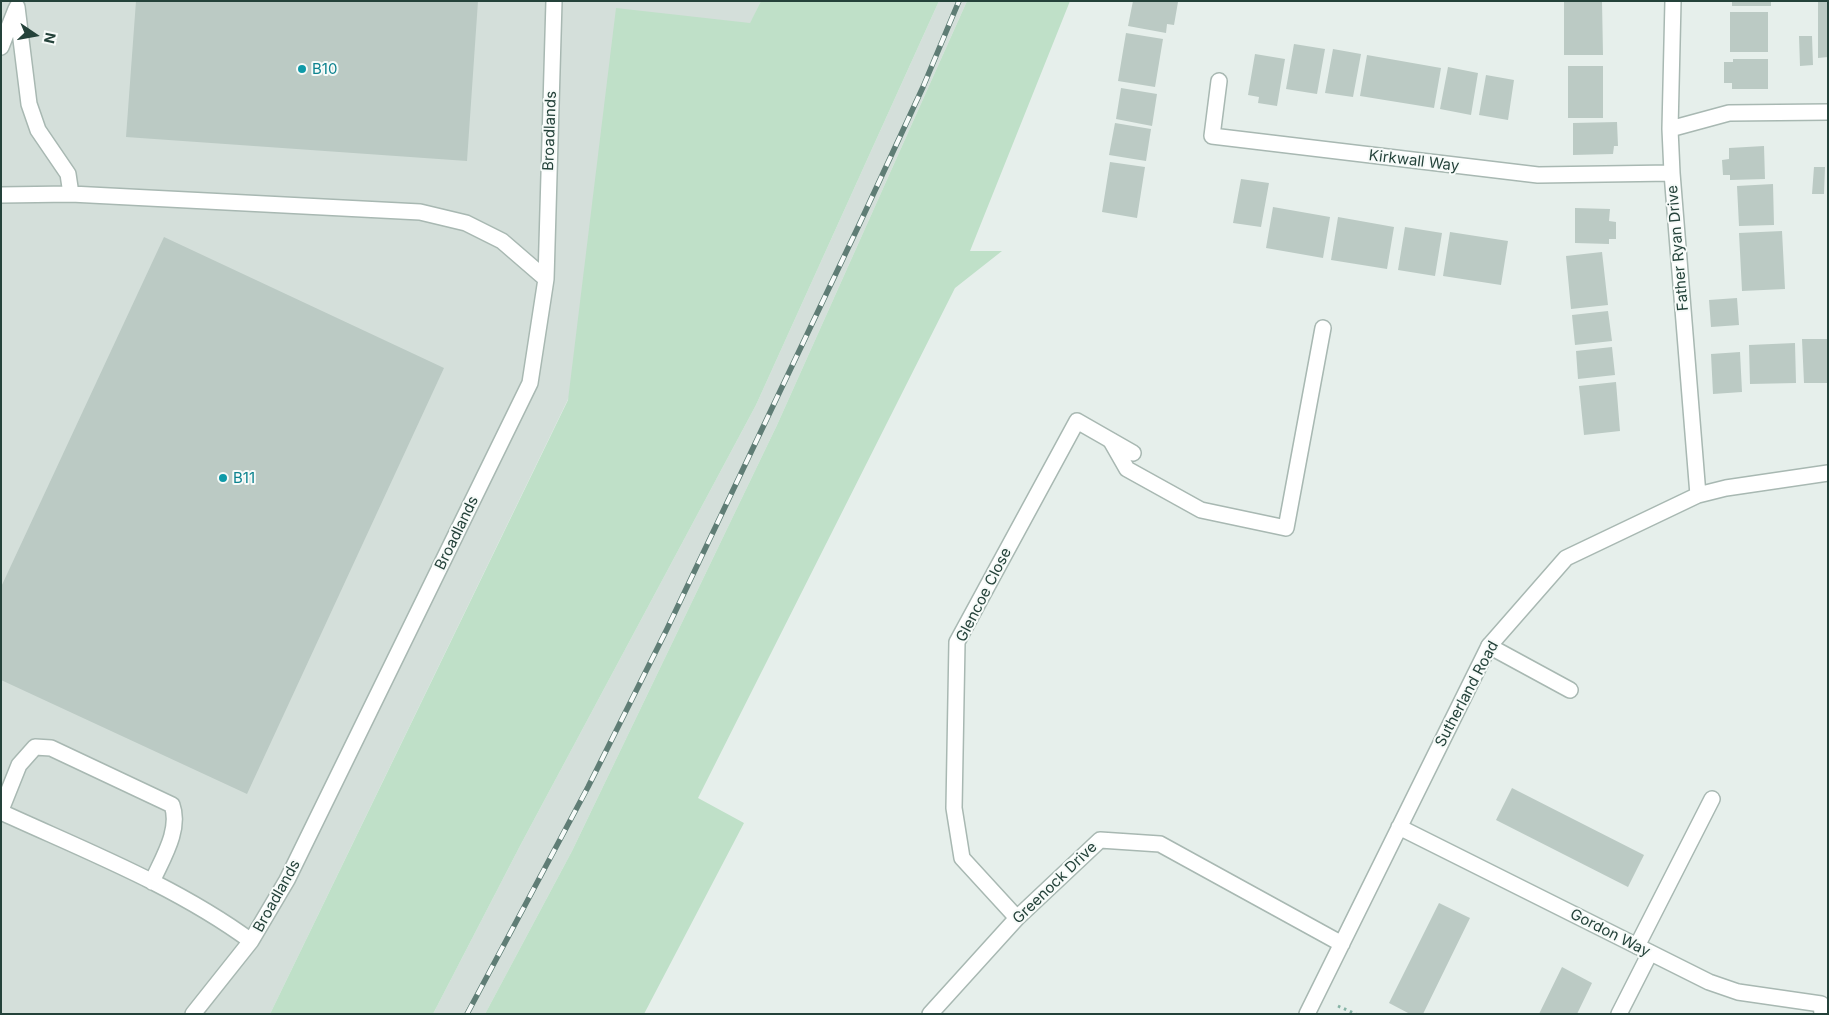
<!DOCTYPE html>
<style>
body{margin:0}
#map{position:relative;width:1829px;height:1015px;overflow:hidden;background:#e6efeb;font-family:Inter,sans-serif}
canvas{display:block}
.frame{position:absolute;inset:0;border:2px solid #24423a;pointer-events:none}
.north{position:absolute;left:10px;top:10px;width:50px;height:50px;-webkit-text-stroke:4px #f7fbf9;paint-order:stroke;rotate:102deg;font-size:14px;font-weight:700;line-height:20px;text-align:center;color:#24423a}
.north::after{content:'';display:block;margin:auto;width:18px;height:22px;background:#24423a;clip-path:polygon(50% 0,100% 100%,50% 72%,0 100%)}
</style>
<div id="map">
<canvas width="1829" height="1015"></canvas>
<div class="frame"></div>
<div class="north">N</div>
</div>
<script>
const g = document.querySelector('canvas').getContext('2d');
g.lineJoin = 'round';
function fillPath(path, color) {
  g.fillStyle = color;
  g.fill(path, 'evenodd');
}
function stroke(path, color, width, dash) {
  g.strokeStyle = color;
  g.lineWidth = width;
  g.lineCap = dash ? 'butt' : 'round';
  g.setLineDash(dash || []);
  g.stroke(path);
}
function write(font, color, halo, rows, align = 'center') {
  g.font = font + ' Inter,sans-serif';
  g.lineWidth = 4;
  g.setLineDash([]);
  g.textBaseline = 'middle';
  g.strokeStyle = halo;
  g.fillStyle = color;
  for (const [text, x, y, turn = 0] of rows) {
    g.save();
    g.translate(x, y);
    g.rotate((+turn || 0) * Math.PI / 180);
    g.textAlign = isNaN(turn) ? turn : align;
    if (halo) g.strokeText(text, 0, 0);
    g.fillText(text, 0, 0);
    g.restore();
  }
}
fillPath(new Path2D(`
 M1,1H761L270,1014H1Z
 M939,1H967L777,425L572,851L485,1014H433L521,844L756,405Z`), '#d4dfda');
fillPath(new Path2D(`
 M761,1H939L756,405L521,844L433,1014H270L568,400L616,8L750,23Z
 M967,1H1070L970,251H1002L955,288L698,798L744,823L644,1014H485L572,851L777,425Z`), '#bfe0c8');
fillPath(new Path2D(`
 M136,1H478L467,161L126,137Z
 M1133,1L1178,2L1174,25L1167,24L1166,33L1128,26Z
 M1564,1H1602L1603,55H1564Z
 M1732,1H1771V6H1732Z
 M1818,1H1828V57L1818,58Z
 M1730,12H1768V52H1730Z
 M1126,33L1163,39L1155,87L1118,81Z
 M1799,36H1812L1813,65L1800,66Z
 M1294,44L1325,49L1317,94L1286,89Z
 M1333,49L1361,54L1353,97L1325,93Z
 M1255,54L1285,59L1277,106L1258,103L1259,97L1248,95Z
 M1367,55L1441,68L1434,108L1360,96Z
 M1733,59H1768V89H1732V83H1724V62H1733Z
 M1568,66H1603V118H1568Z
 M1448,67L1478,73L1471,115L1440,109Z
 M1486,75L1514,80L1508,120L1479,115Z
 M1121,88L1157,94L1152,126L1116,119Z
 M1617,122L1618,146H1614L1613,154L1573,155V123Z
 M1115,123L1151,129L1146,161L1109,155Z
 M1764,146L1765,179L1730,180V175H1723L1722,160L1729,159V148Z
 M1110,162L1145,167L1137,218L1102,212Z
 M1814,167H1825L1824,194H1812Z
 M1241,179L1269,183L1261,227L1233,223Z
 M1773,184L1774,225L1739,226L1737,186Z
 M1273,207L1330,217L1323,258L1266,248Z
 M1575,208L1610,209L1609,221L1616,222V239H1609V244L1575,243Z
 M1338,217L1394,227L1387,269L1331,260Z
 M1405,227L1442,233L1435,276L1398,270Z
 M1782,231L1785,289L1742,291L1739,233Z
 M1450,232L1508,241L1501,285L1443,276Z
 M164,237L444,368L247,794L1,680V587Z
 M1602,252L1608,305L1571,309L1566,256Z
 M1737,298L1739,325L1711,327L1709,300Z
 M1608,311L1612,341L1575,345L1572,315Z
 M1802,339H1828V383H1804Z
 M1795,343L1796,383L1750,384L1749,345Z
 M1612,347L1615,375L1578,379L1576,351Z
 M1740,352L1742,392L1713,394L1711,354Z
 M1616,382L1620,431L1584,435L1579,386Z
 M1512,788L1644,855L1628,887L1496,820Z
 M1439,903L1470,918L1423,1014H1410L1389,1003Z
 M1562,967L1592,983L1577,1014H1539Z`), '#bbcac4');
const lane = new Path2D(`
 M17,7L29,104L38,130L68,174L71,194
 M1,47L16,9
 M1,195L71,194L420,212L466,223L502,241L546,279
 M1111,441L1127,469L1201,510L1286,528L1323,328
 M1489,646L1570,690
 M1,810L19,765L35,747L51,748L172,805C181,830 162,859 152,882
 M1,812C86,851 176,886 251,941
 M1637,946L1712,799
 M193,1014L251,941L287,880L530,383L546,279L554,1
 M1619,1014L1650,953`);
const street = new Path2D(`
 M1673,1L1670,129L1672,173L1698,495
 M1219,81L1212,136L1538,175L1672,173
 M1670,129L1729,113L1828,112
 M1399,827L1709,982L1738,992L1821,1004L1822,1014
 M1017,918L962,858L954,808L957,642L1077,421L1133,453
 M930,1014L1017,918L1100,840L1160,844L1342,944
 M1307,1014L1489,646L1566,558L1698,495L1726,488L1828,473`);
stroke(lane, '#a8b8b2', 18);
stroke(street, '#a8b8b2', 18);
stroke(new Path2D(`
 M1338,1006L1356,1014`), '#86b3a5', 3, [2.5, 4]);
stroke(lane, '#fff', 15);
stroke(street, '#fff', 15);
const rail = new Path2D(`
 M467,1014L588,787L667,629L859,225L923,87L959,1`);
stroke(rail, '#5f7d75', 5.5);
stroke(rail, '#f7fbf9', 4, [11]);
for (const [x, y, r, color] of [
 [302,69,5,"#0f9aa8"],
 [223,478,5,"#0f9aa8"]
]) {
  const dot = new Path2D();
  dot.arc(x, y, r, 0, 2 * Math.PI);
  g.fillStyle = color;
  g.fill(dot);
  stroke(dot, '#f7fbf9', 2);
}
write('15px', '#0d838f', '#f7fbf9', [
 ["B10",312,69],
 ["B11",233,478]
], 'left');
write('15px', '#24423a', '#f7fbf9', [
 ["Broadlands",550,131,-88],
 ["Kirkwall Way",1414,161,7],
 ["Father Ryan Drive",1678,248,-95],
 ["Broadlands",457,533,-64],
 ["Glencoe Close",984,595,-63],
 ["Sutherland Road",1467,694,-62],
 ["Greenock Drive",1055,883,-44],
 ["Broadlands",277,896,-61],
 ["Gordon Way",1610,933,27]
]);
</script>
